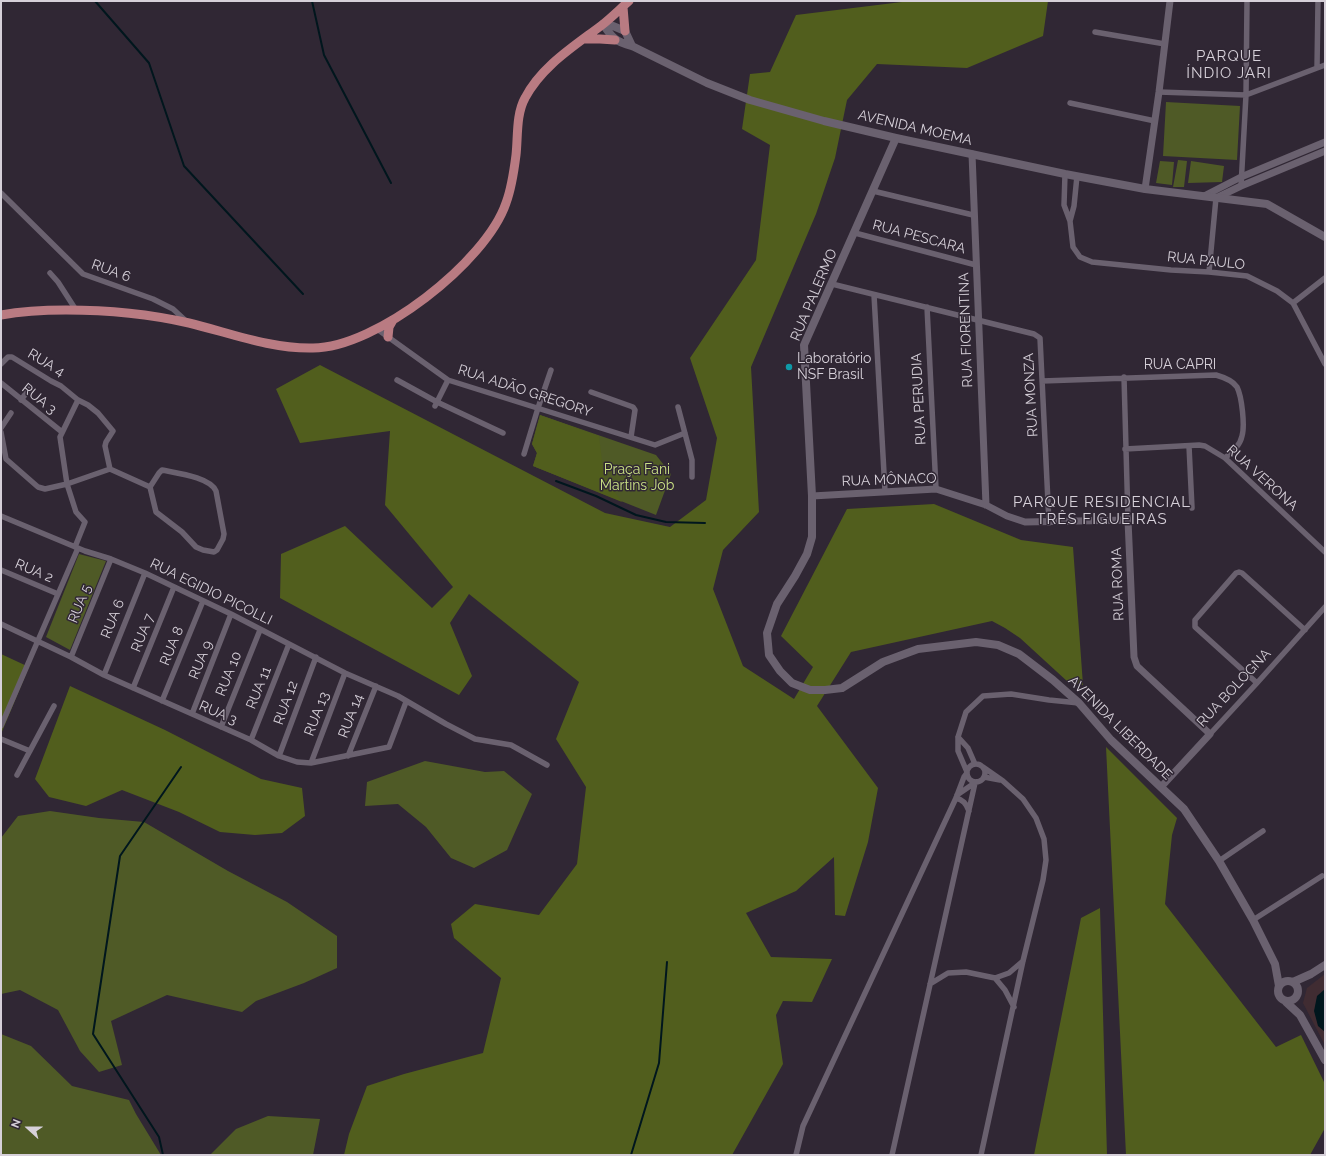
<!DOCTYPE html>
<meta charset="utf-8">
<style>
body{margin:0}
#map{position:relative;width:1326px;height:1156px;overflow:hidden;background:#302734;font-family:Raleway,sans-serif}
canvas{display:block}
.frame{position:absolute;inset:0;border:2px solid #d6d0d9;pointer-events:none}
.north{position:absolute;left:8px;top:1108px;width:40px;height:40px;-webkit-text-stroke:3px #302734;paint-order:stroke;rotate:291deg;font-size:11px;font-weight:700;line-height:16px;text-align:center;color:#d6d0d9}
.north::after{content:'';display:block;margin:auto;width:14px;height:18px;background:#d6d0d9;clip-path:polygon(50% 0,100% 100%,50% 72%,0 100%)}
</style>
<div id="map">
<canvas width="1326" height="1156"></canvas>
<div class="frame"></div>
<div class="north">N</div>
</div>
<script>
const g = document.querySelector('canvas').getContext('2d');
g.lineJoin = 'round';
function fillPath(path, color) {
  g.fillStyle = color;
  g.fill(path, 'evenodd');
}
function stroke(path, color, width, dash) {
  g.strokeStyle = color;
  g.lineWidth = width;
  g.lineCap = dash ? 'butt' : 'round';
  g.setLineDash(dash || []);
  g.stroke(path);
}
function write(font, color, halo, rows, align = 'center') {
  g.font = font + ' Raleway,sans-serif';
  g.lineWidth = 3;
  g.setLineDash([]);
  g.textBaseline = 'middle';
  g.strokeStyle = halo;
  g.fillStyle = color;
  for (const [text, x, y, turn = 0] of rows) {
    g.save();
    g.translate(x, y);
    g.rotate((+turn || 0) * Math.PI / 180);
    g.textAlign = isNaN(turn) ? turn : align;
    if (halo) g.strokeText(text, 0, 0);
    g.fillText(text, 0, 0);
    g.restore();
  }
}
fillPath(new Path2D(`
 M1325,974V1045L1303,1003L1307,988Z`), '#402c32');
fillPath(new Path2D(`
 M1166,102L1240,106L1237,160L1163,156Z
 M1178,160L1187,161L1184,187H1173Z
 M1160,161L1174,162L1172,185L1156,183Z
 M1191,161L1224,166L1222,182L1188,183Z
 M540,415L656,455L671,474L656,515L533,466L537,453L532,444Z
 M79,554L106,561L70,650L46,637Z
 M425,761L485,772L504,771L532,794L507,850L474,868L451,858L426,827L398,804L365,806L367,782Z
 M50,811L99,818L144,822L228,871L287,902L337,936V968L304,983L256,1001L242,1012L167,995L111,1021L122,1065L99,1072L80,1051L58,1010L20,990L1,994V838L18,816Z
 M1,1034L31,1046L72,1086L129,1100L136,1114L161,1155H1Z
 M268,1116L320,1119L313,1155H210L236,1129Z`), '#4f5a26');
fillPath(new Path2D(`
 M910,1H1048L1043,36L967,68L877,64L847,100L835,158L816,214L751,367L759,512L723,550L713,589L743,666L794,699L813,667L781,636L847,509L934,504L1021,540L1073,547L1083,685L1068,682L1020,638L1005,628L992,621L851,652L817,706L878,788L868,842L845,916L835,915L834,857L796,891L746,913L771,957L832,959L812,1002L783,1001L776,1015L783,1064L732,1155H344L349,1134L367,1086L404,1074L483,1053L501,978L454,938L451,924L475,904L539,915L577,864L586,787L556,739L579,682L469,594L450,623L472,676L459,695L280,598L281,554L345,526L432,608L453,587L385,505L390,431L300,443L276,389L320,365L605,513L670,527L706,500L717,438L690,358L756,260L770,145L742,129L750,74L770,72L796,15Z
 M540,415L599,436L604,477L622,502L533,466L537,453L532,444Z
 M1,654L29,667L1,734Z
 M70,686L165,730L261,779L302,788L305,816L282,833L255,835L220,832L179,812L122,790L86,806L49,797L35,779Z
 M1106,747L1177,818L1172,835L1165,904L1276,1047L1301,1035L1325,1084V1128L1310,1155H1126Z
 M1100,908L1107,1155H1034L1081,918Z`), '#515e1d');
fillPath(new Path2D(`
 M1325,989V1032L1318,1026L1314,1011L1317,996Z`), '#00161d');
stroke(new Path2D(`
 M95,1L149,63L184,166L303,294
 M312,1L324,55L391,183
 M556,481L596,496L636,515L666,522L705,523
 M163,1155L159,1137L93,1034L120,856L181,767
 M631,1155L659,1063L667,962`), '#00161d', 2);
stroke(new Path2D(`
 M1095,32L1165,44
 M1317,68L1318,1
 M1159,92L1246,95L1325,65
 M1070,103L1155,121
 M1065,174L1064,205L1070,221
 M1077,176L1074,206L1070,221L1073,247L1080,257L1092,262L1171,270L1209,272L1247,276L1277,291L1293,303L1325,364
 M1241,186L1246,95L1247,1
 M873,191L973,215
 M1,193L83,274L153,299L173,309L186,321
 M855,233L976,265
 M1209,272L1216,198
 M50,273L58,282L76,310
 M832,284L1034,334L1040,338L1049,523
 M874,295L885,491
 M1293,303L1325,278
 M927,307L936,489
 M377,329L448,380L655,445L685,433
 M1,364L8,357H12L51,381L61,386L78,400L88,405L98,413L113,431L106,442L105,446L110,469
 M1124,377L1128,520
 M397,380L437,402L503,433
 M1042,381L1216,375C1223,377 1233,381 1237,387C1242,397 1245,426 1242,436C1240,446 1232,452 1225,458
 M1,383L62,432
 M591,392L633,407L635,410L631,437
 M21,400L30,388
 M435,406L448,380
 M678,407L692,460V477
 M1,428L11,413
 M1,432L6,459L38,487L45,489L67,484L110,469L150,487L156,512L182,532L196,547L203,550L214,552L217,550L223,539L224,534L216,491C210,477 176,473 162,470L159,473L150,487
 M1189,446L1192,508
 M1125,449L1199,445L1205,446L1225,458L1325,552
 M524,454L538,408L551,370
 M1,516L85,551L111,559L145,573L231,614L345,673L398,696L446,724L475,739L511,745L547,765
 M75,547L85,522L76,512L67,484L60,437L78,400
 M1,570L58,594
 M1,624L71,657L104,675L251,740L279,756L297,762L311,763L389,747L406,702
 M71,657L111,559
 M104,675L145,573
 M1257,683L1195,627V620L1236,573L1239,572L1242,573L1305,630
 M133,688L174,587
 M162,701L203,601
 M192,714L231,614
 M1,726L78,548
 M221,727L260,630
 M1210,734L1257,683L1325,607
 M958,737L968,748L975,764
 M1,739L30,751
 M251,740L289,644
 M279,756L316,657
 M348,756L376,686
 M311,763L345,673
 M967 773a9 9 0 1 1 18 0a9 9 0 1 1-18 0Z
 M967,772L958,751V737L966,712L983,696L1011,694L1049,700L1079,703
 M17,775L54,706
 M984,777L1000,780
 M957,795L976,782
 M956,798C963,800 966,803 969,811
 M1219,861L1263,831
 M1253,920L1322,876
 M995,978L1009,973L1023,961
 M930,984L948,973L966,972L995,978L1005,990L1014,1007
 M796,1155L803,1126L956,798L964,777L967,773
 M892,1155L975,783
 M981,1155L1023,961L1043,880L1046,860L1044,839L1036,818L1023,799L1003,781L983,767`), '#6a616f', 5.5);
stroke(new Path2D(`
 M972,154L986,505
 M1145,189L1159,92L1170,1
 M1204,196L1241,177L1325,142
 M1216,198L1241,186L1325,151
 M812,496L936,489L986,505L1007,516L1025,522L1128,520L1134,657L1137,666L1210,734L1161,787`), '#6a616f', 7);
stroke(new Path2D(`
 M603,24C612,38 616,42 632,46L707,83L750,100L824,121L896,138L1065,174L1145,189L1267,204L1325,237
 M603,24L613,26L625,31L632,46
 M896,138L804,345L812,496V537L807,554L795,576L777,604L767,633L769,655L780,671L792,683L810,690H825L842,688L883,662L918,649L976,642L998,645L1019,654L1053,680L1079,703L1111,740L1184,809L1219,861L1253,920L1275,964L1279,986
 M1278 991a10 10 0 1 1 20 0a10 10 0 1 1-20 0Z
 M1293,982L1311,974L1325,965
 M1286,1002L1300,1015L1325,1060`), '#6a616f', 8);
stroke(new Path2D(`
 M623,7L625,31
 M583,39H600L615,40
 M1,315C23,311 44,310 66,310C107,310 149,314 189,323C230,333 271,349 313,348C376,348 486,262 506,203C512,187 514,171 516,155C518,137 516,114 525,98C542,66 573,47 602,25C611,18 620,9 629,1
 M388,337L389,327L393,320`), '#b97b82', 9);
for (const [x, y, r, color] of [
 [789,367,4,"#0f9aa8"]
]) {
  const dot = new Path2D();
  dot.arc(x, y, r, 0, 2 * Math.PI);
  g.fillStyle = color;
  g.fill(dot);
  stroke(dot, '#302734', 1.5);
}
write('14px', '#d6d0d9', '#302734', [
 ["AVENIDA MOEMA",915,128,13],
 ["RUA PESCARA",919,237,15],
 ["RUA PAULO",1206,261,6],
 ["RUA 6",111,271,20],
 ["RUA PALERMO",814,295,-67],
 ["RUA FIORENTINA",966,330,-92],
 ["RUA 4",46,363,31],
 ["RUA CAPRI",1180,365],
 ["RUA ADÃO GREGORY",525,391,18],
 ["RUA MONZA",1031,395,-93],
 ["RUA 3",39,399,39],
 ["RUA PERUDIA",919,399,-93],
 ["RUA VERONA",1262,478,42],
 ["RUA MÔNACO",889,480,-2],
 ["RUA 2",34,571,23],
 ["RUA ROMA",1118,584,-92],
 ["RUA EGIDIO PICOLLI",211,592,26],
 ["RUA 5",80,604,-68],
 ["RUA 6",113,619,-68],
 ["RUA 7",143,633,-68],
 ["RUA 8",172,646,-68],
 ["RUA 9",201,660,-68],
 ["RUA 10",229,674,-68],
 ["RUA 11",259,688,-68],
 ["RUA BOLOGNA",1234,688,-47],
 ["RUA 12",286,703,-70],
 ["RUA 3",218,713,23],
 ["RUA 13",317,714,-69],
 ["RUA 14",351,716,-69],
 ["AVENIDA LIBERDADE",1120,728,45]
]);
write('14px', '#d6d0d9', '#302734', [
 ["Laboratório",797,359],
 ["NSF Brasil",797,375]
], 'left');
write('14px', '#cae184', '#302734', [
 ["Praça Fani",637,470],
 ["Martins Job",637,486]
]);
g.letterSpacing = '1px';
write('15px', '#d6d0d9', '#302734', [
 ["PARQUE",1229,56],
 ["ÍNDIO JARI",1229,73],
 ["PARQUE RESIDENCIAL",1102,502],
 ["TRÊS FIGUEIRAS",1102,519]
]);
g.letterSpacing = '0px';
</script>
